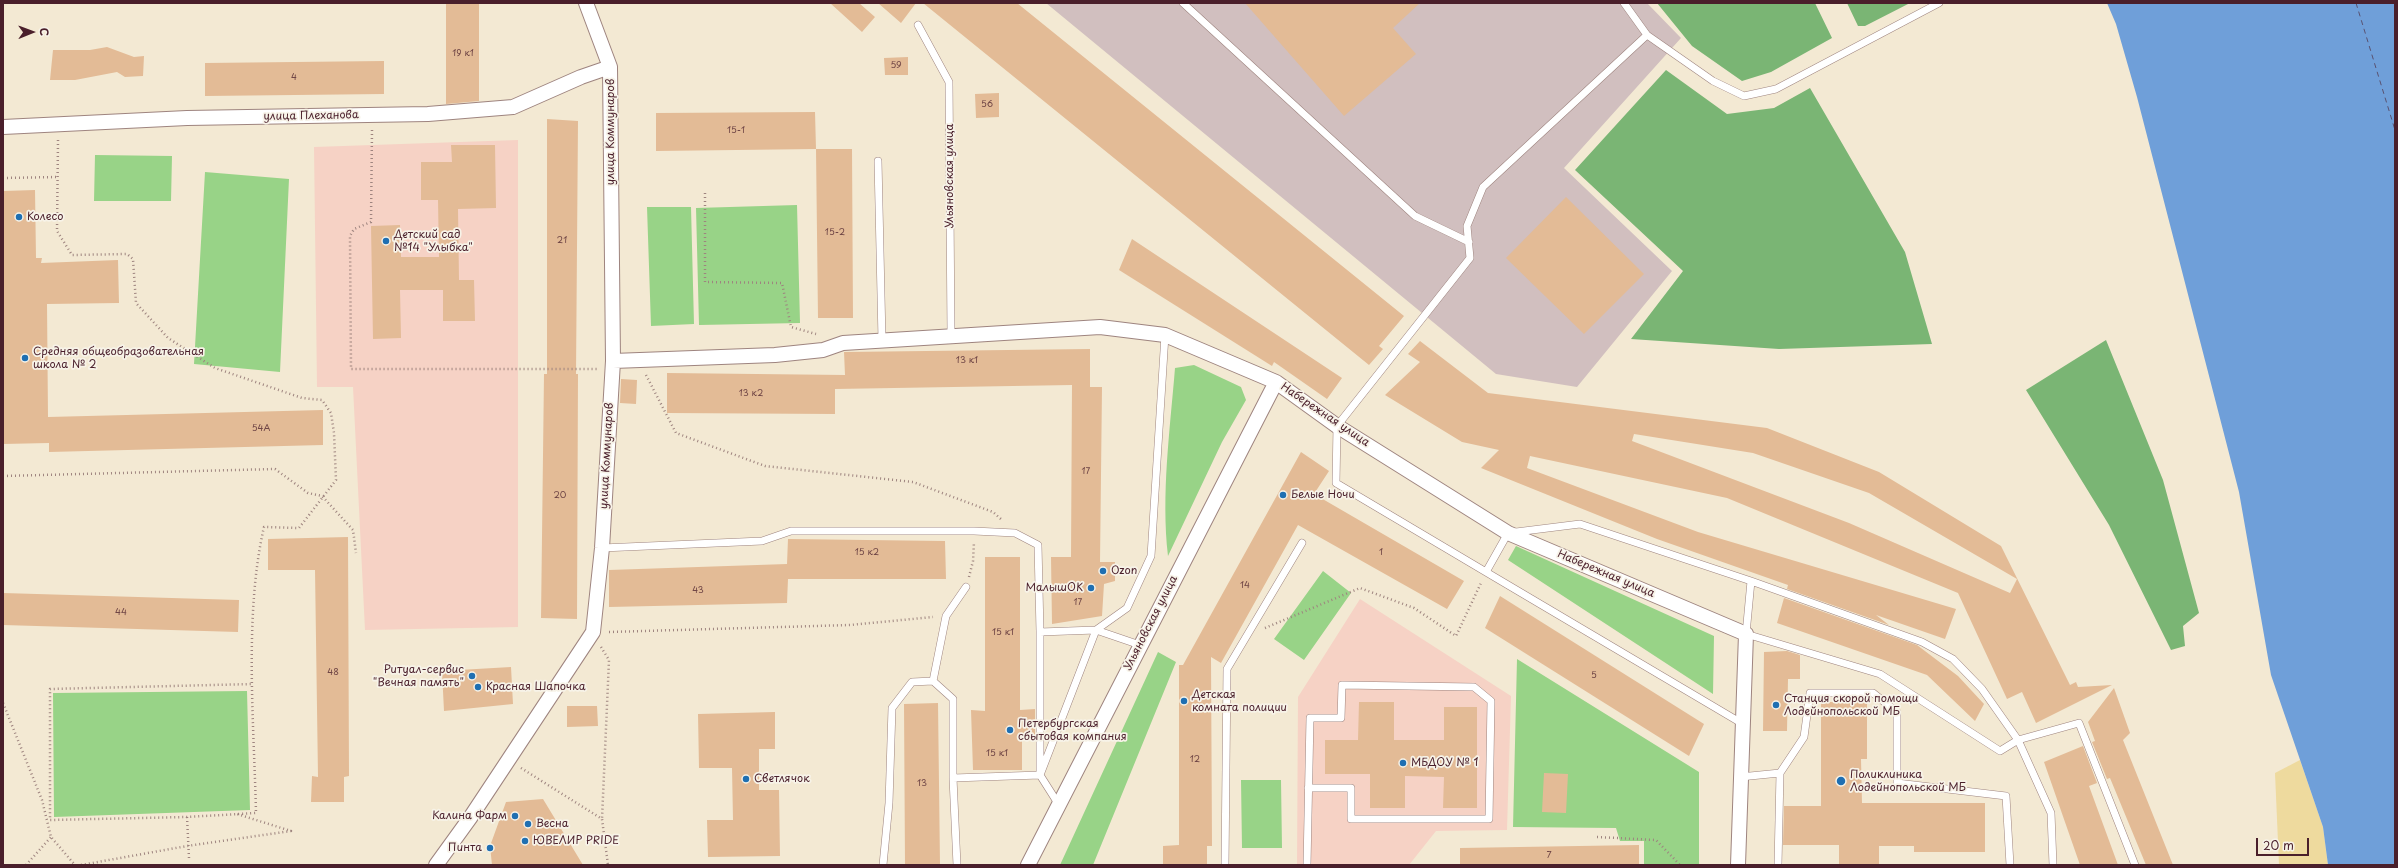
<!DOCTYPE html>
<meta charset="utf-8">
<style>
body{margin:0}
#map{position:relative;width:2398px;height:868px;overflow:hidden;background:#f3e9d3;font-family:"Playpen Sans",sans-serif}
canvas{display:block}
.frame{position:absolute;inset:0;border:4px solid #4a1f2b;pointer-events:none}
.north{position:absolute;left:12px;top:12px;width:40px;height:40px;-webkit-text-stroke:3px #f7f3e8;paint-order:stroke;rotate:89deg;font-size:11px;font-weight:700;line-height:16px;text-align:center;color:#4a1f2b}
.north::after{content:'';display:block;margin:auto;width:14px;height:18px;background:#4a1f2b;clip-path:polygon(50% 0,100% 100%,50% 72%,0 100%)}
.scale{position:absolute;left:2256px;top:838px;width:53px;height:18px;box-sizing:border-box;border:2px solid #4a1f2b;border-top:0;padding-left:5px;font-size:12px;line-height:14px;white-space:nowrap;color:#4a1f2b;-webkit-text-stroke:3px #f7f3e8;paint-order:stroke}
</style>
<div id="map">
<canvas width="2398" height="868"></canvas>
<div class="frame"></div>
<div class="north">С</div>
<div class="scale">20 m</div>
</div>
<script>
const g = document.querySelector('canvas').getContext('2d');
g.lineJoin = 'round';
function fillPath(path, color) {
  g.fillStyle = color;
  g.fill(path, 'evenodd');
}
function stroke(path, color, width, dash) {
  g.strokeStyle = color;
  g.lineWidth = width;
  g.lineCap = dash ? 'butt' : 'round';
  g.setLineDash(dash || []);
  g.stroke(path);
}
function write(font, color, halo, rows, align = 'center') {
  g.font = font + ' "Playpen Sans",sans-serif';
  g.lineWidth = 3.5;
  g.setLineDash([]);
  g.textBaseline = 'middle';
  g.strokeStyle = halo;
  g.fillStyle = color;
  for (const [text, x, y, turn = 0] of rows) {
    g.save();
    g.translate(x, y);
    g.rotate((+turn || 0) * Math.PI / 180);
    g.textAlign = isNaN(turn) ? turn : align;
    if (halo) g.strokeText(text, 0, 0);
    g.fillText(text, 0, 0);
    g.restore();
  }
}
fillPath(new Path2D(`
 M518,140V627L365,630L353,387H317L314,147Z
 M1360,599L1511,696L1507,830L1436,831L1409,865H1297L1298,697Z`), '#f6d2c5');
fillPath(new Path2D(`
 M1046,3H1647L1681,38L1564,168L1672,271L1577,387L1496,374Z`), '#d1bfbf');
fillPath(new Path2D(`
 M95,155L172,156L171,201H94Z
 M205,172L289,179L280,372L194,364Z
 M797,205L800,323L699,325L696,208Z
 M647,207H691L694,324L651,326Z
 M1194,365L1241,387L1246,400L1222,442L1168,556C1161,494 1170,430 1175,368Z
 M1516,546L1714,636L1713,694L1508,560Z
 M1323,571L1351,593L1304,660L1274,639Z
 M1158,652L1176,662L1093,865H1060Z
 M1517,659L1699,772V865H1644V841H1620L1616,828L1513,827Z
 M247,691L250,810L54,817L53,693Z
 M1241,780H1281L1282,848H1242Z`), '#98d387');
fillPath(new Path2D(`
 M1657,3H1815L1832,38L1771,72L1742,81L1692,46Z
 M1847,3H1910L1865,26H1858Z
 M1666,70L1727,114L1774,108L1810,88L1905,252L1932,344L1779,349L1631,339L1683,271L1575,170Z
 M2106,340L2163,480L2199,613L2183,626L2185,646L2171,650L2109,525L2026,390Z`), '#7ab574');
fillPath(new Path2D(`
 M2300,760L2323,827L2328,865H2279L2275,773Z`), '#eeda9e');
fillPath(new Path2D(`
 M2107,3H2395V865H2328L2323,827L2271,675L2239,492L2137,97L2116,24Z`), '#6f9fd9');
stroke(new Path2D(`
 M2356,3L2395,130`), '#595271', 1, [5, 4]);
fillPath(new Path2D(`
 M446,3H479V101L446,104Z
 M830,3H859L875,17L862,32Z
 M878,3H916L901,23Z
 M923,3H1017L1404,316L1379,346L1383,349L1369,365Z
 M1245,3H1420L1393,28L1416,54L1344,116Z
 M107,47L134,57L144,56L143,76L125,77L117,72L75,80H50L53,50H90Z
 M908,57V75H885L884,58Z
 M384,61V94L205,96V63Z
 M999,93V117L976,118L975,94Z
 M815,112L816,149L656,151V113Z
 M547,119L578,121L576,374H578L577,619L541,618L544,374H547Z
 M451,145H495L496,208L458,209L459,280H474L475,321H443V290H400L401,338L373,339L371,226L400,225L401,257H439L438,200H421V162H452Z
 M816,149H852L853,318H818Z
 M35,190L36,258H42L41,263L118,260L119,303L47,304L48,417L323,410V445L49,452V443L3,444V191Z
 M1566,197L1644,274L1584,334L1506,258Z
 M1132,239L1342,378L1327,399L1274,362L1272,366L1119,270Z
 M1420,341L1488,393L1767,428L1879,472L2001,546L2070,685L2076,682L2078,687L2112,685L2036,723L2022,692L2007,699L1958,593L1727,498L1530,456L1527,468L1698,532L1956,609L1945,639L1876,615L1889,625L1787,589L1788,585L1657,539L1481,468L1499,450L1462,442L1385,395L1420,362L1408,354ZM1634,434L1753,453L1869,493L2017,579L2010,593L1849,523L1632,441Z
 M1090,349V387H1102L1100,562H1115V581L1104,584L1102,616L1052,624L1051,557H1071L1072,385L835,389V414L667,413V373L845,375L844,352Z
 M621,379L637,380L636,404L620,403Z
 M1301,452L1329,471L1314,494L1464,581L1447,609L1298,525L1221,663L1211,657L1212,846H1207V865H1163V846L1179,845V665H1183Z
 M348,537L349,776L344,777V802H311L312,776L318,777L315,570H268V539Z
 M788,539L945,541L946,579H788L787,603L609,607V570L787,564Z
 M985,557H1020V710L1035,709V737H1022V770H973L971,710L985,711Z
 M3,593L239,600L238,632L3,625Z
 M1500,596L1704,724L1689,756L1485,628Z
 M1784,598L1917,645L1958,676L1984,704L1975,721L1927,675L1777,623Z
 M1787,651L1800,655V679H1788L1787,731H1763L1764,652Z
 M511,667L513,704L444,711L442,671Z
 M2114,688L2130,733L2123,740L2173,865H2146L2110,778L2107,779L2092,742L2095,741L2088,722Z
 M1359,702H1394V740H1444V707H1477V808H1443L1444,777L1405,776V808H1370V774H1325V740H1358Z
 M1821,702H1867V759H1861L1862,803H1985V852H1914V846H1879V865H1839V845H1783L1784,806H1821Z
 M938,703L940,865H905L904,704Z
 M567,706H597L598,726L567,727Z
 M775,712V749H759V790H779L780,856L708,857L707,820H733L732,768H699L698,714Z
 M2083,746L2097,783L2089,786L2118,865H2080L2044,762Z
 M1544,773L1568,774L1566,813L1542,812Z
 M543,799L583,865H492L490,846L506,802Z
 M1639,845V865H1460V848Z`), '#e3bb96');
const service = new Path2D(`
 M1183,3L1415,216L1469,242
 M1624,3L1647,35L1713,81L1744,96L1776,89L1939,3
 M918,25L949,82L951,334
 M878,161L882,340
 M602,548L762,541L791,531H974L1015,533L1038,545L1040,632
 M1486,572L1336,483L1337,426L1470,258L1467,226L1483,187L1647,35
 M1743,724L1486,572L1508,533L1580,524L1751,581
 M1740,777L1780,773
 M953,778V699L933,681L946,616L966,587
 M1059,805L1040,775L1096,630L1140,645
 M883,865L889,803L892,708L912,682L933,681
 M957,865L953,778L1040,775V632L1096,630L1127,608L1151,556L1165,335
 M1225,865L1227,669L1302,543
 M1307,865L1310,718H1341L1342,685L1474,687L1491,701L1489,819H1351V788H1308
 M1778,865L1780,773L1804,737L1810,693H1873L1897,712V783L2006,796L2010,865
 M2053,865L2051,813L2018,740L1982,689L1953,659L1922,642L1751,581L1746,634L1880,674L2000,751L2018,740L2079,723L2135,865`);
const minor = new Path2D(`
 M3,127L187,118L428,114L513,107L581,77L610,67
 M613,361L775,355L823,350L843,343L1100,327L1165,335L1276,382L1337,426L1508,533L1746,634L1738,865
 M436,865L470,818L593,632L602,548L613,361L610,67L586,3
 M1028,865L1276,382`);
stroke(service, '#9e847f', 8);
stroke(minor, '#9e847f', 16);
stroke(new Path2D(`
 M372,130L371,222L354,229L350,236L351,369H598
 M58,140L57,231L72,255L127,254L133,259L136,303L168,338L215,368L302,398L322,400L331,413L334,433L336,480L299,528L264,527C244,614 254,723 256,813L187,817L50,820V689L253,684
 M3,178L58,177
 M705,193V282L782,283L791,327L816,334
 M646,375L676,433L765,466L913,482L993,512L1002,520
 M3,476L275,469L308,493L322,496L353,530L356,553
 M969,577L973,561L974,542
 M1265,628L1360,588L1414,608L1456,636L1481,583
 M609,632L850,625L933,617
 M601,647L609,660L602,819
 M3,703L42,800L51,837L75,865
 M521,768L602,819L608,865
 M187,817L189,858
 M1597,837L1656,840L1680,865
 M26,865L51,837
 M81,865L187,846L291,831L237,814`), '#9e847f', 2.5, [1, 3]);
stroke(service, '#fff', 7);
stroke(minor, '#fff', 14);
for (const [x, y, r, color] of [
 [19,217,4,"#1f6fb2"],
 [386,241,4,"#1f6fb2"],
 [25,358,4,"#1f6fb2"],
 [1283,495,4,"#1f6fb2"],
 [1103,571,4,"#1f6fb2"],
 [1091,588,4,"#1f6fb2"],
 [472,676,4,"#1f6fb2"],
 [478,687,4,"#1f6fb2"],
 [1184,701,4,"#1f6fb2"],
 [1776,705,4,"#1f6fb2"],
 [1010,730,4,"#1f6fb2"],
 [1403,763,4,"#1f6fb2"],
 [746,779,4,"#1f6fb2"],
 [1841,781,5,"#1f6fb2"],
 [515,816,4,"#1f6fb2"],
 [528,824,4,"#1f6fb2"],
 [525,841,4,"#1f6fb2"],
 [490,848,4,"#1f6fb2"]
]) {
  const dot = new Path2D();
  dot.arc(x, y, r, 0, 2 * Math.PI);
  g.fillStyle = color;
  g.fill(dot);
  stroke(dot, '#f7f3e8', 1.5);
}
write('9px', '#704646', null, [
 ["19 к1",463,54],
 ["59",896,66],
 ["4",294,78],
 ["56",987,105],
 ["15-1",736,131],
 ["15-2",835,233],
 ["21",562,241],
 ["13 к1",967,361],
 ["13 к2",751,394],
 ["54А",261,429],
 ["17",1086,472],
 ["20",560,496],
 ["15 к2",867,553],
 ["1",1381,553],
 ["14",1245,586],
 ["43",698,591],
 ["17",1078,603],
 ["44",121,613],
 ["15 к1",1003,633],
 ["48",333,673],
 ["5",1594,676],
 ["15 к1",997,754],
 ["12",1195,760],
 ["13",922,784],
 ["7",1549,856]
]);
write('11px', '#4a1f2b', '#f7f3e8', [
 ["улица Плеханова",311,116,-1],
 ["улица Коммунаров",611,132,-90],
 ["Ульяновская улица",950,176,-90],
 ["Набережная улица",1325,415,34],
 ["улица Коммунаров",607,456,-87],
 ["Набережная улица",1606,574,23],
 ["Ульяновская улица",1151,623,-63]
]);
write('11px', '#4a1f2b', '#f7f3e8', [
 ["Колесо",27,217],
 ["Детский сад",394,235],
 ["№14 \"Улыбка\"",394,248],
 ["Средняя общеобразовательная",33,352],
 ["школа № 2",33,365],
 ["Белые Ночи",1291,495],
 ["Ozon",1111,571],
 ["МалышОК",1083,588,"right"],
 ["Ритуал-сервис",464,670,"right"],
 ["\"Вечная память\"",464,683,"right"],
 ["Красная Шапочка",486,687],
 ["Детская",1192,695],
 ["комната полиции",1192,708],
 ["Станция скорой помощи",1784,699],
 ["Лодейнопольской МБ",1784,712],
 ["Петербургская",1018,724],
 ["сбытовая компания",1018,737],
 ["МБДОУ № 1",1411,763],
 ["Поликлиника",1850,775],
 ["Лодейнопольской МБ",1850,788],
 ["Светлячок",754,779],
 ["Калина Фарм",507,816,"right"],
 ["Весна",536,824],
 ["ЮВЕЛИР PRIDE",533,841],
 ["Пинта",482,848,"right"]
], 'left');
</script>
